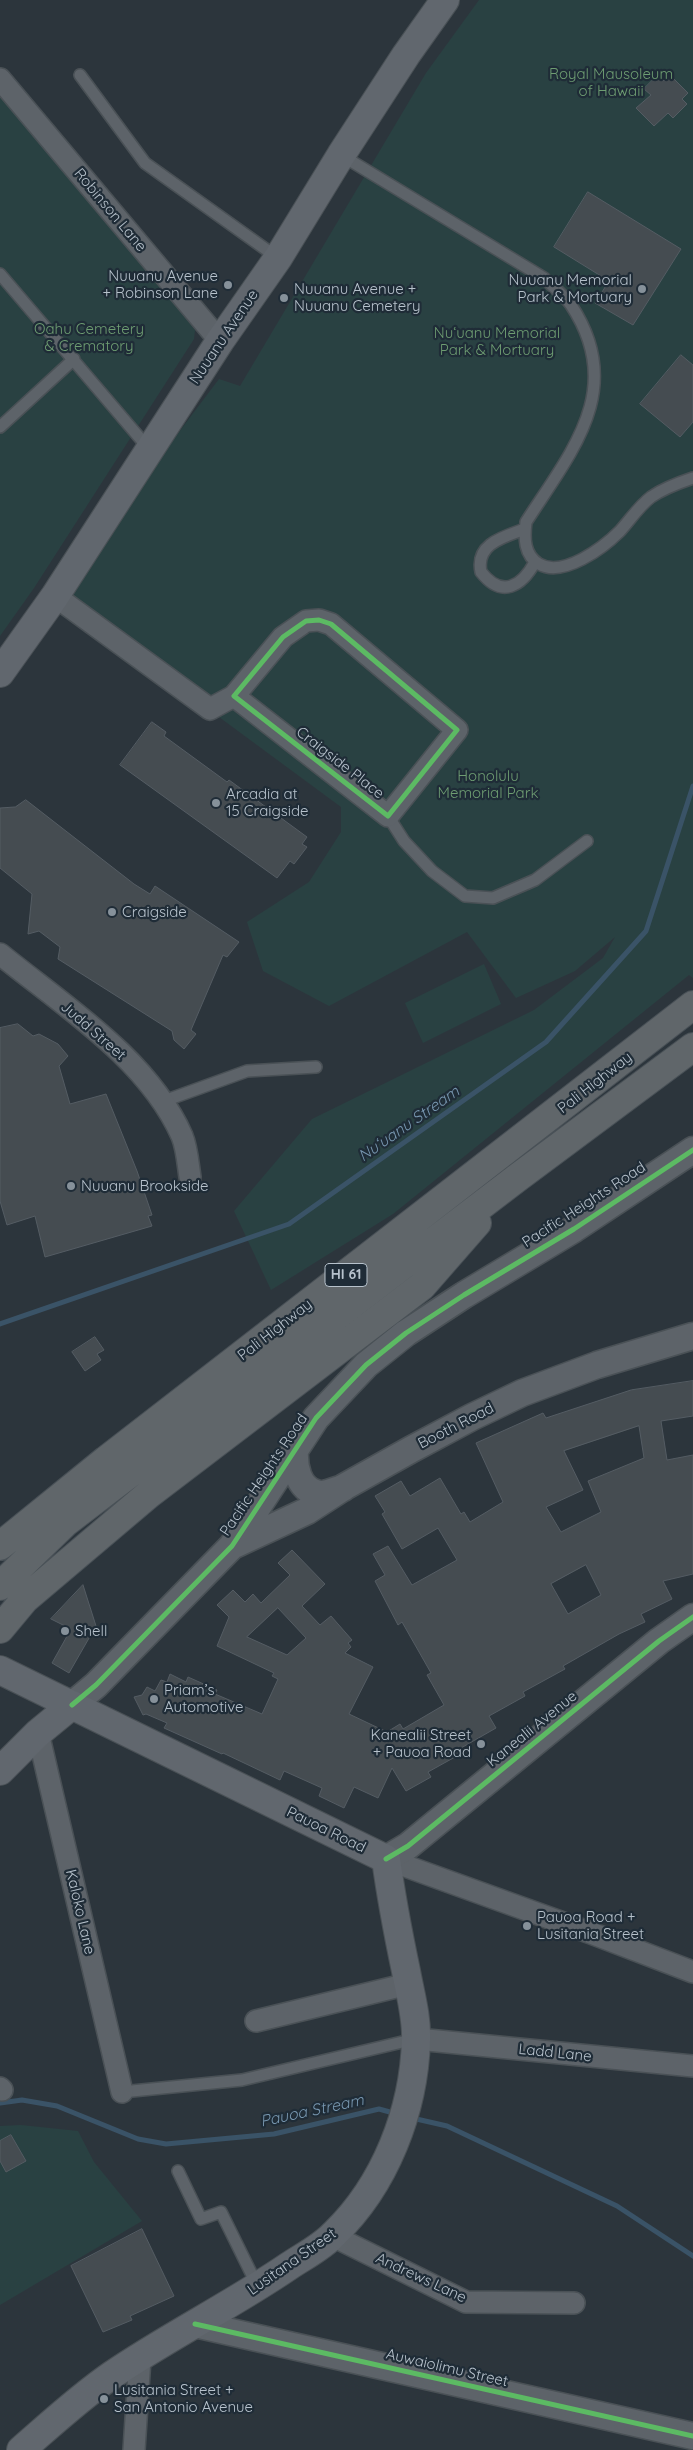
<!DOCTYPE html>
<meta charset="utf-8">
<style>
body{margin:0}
canvas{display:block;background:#2c353c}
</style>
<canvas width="693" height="2450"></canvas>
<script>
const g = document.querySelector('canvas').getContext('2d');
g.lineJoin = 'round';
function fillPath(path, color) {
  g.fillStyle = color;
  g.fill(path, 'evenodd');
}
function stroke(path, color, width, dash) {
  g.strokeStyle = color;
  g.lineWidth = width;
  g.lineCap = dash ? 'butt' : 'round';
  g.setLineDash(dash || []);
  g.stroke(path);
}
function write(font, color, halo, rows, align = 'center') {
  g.font = font + ' Quicksand,sans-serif';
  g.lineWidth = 4.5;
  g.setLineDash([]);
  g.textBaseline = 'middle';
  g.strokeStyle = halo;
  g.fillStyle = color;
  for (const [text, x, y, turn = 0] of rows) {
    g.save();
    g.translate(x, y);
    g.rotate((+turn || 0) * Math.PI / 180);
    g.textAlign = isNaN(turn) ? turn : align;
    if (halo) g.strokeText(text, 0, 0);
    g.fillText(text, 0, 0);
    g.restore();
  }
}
fillPath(new Path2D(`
 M479,0H693V978L689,975L393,1214L271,1290L234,1211L312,1119L534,1010L603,958L615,937L575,971L516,998L467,932L329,1006L263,971L247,922L309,882L341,832V807L55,596L219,379L240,386L426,73Z
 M0,79L195,330L194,339L34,588L0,636Z
 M484,964L501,1004L423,1043L405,1003Z
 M21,2125L78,2131L94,2162L142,2221L0,2305V2126Z`), '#294142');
stroke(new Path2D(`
 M0,1324L289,1224L546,1042L646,931L693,786
 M0,2103L22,2100L57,2106L138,2139L166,2144L274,2134L379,2109L397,2114
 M412,2118L447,2126L617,2206L693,2256`), '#3a5367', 5);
const building = new Path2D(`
 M658,75L664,81L670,75L688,93L682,99L687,104L673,118L668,113L654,126L636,108L651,95L644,89Z
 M588,192L681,249L633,325L595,303L609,281L554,247Z
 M681,355L693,365V422L680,437L640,404Z
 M152,722L166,732L164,736L227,782L229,780L307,837L302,844L307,847L294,864L290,861L277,878L120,765Z
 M26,800L134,884L150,894L155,886L239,942L227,957L223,955L191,1030L196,1034L184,1049L174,1040L172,1031L58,959L60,947L39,931L28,934L32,894L0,868V808L15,807Z
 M18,1024L33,1036L39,1034L58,1044L68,1056L59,1066L70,1104L106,1094L137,1171L152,1215L148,1216L152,1226L45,1257L35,1216L7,1225L0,1201V1028Z
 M95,1337L104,1350L97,1354L101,1360L85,1371L72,1352Z
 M693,1381V1416L661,1421L667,1460L693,1455V1574L663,1581L672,1599L641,1614L645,1622L619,1634L563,1666L565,1669L523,1692L525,1696L489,1716L496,1728L461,1748L464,1752L428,1772L431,1777L406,1791L392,1768L378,1798L354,1787L344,1808L319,1796L322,1788L284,1771L280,1780L223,1753L222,1754L164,1728L167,1723L146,1714L143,1715L134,1697L142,1695L147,1687L155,1691L161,1680L167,1682L170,1674L186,1682L188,1677L217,1690L215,1694L262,1714L278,1679L272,1676L274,1673L217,1646L229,1617L217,1605L233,1590L245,1602L253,1594L261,1603L290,1575L278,1563L292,1550L325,1584L302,1606L320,1625L331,1616L352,1640L348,1643L351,1647L345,1653L373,1667L349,1714L387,1732L400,1724L403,1729L444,1705L427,1675L431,1673L402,1622L398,1625L375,1581L385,1575L373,1554L388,1546L412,1585L457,1560L438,1528L402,1549L382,1514L385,1512L375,1496L401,1481L410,1496L440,1478L461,1514L464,1512L470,1522L503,1502L476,1443L543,1413L546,1418L631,1390ZM639,1426L644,1458L588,1481L601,1512L561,1532L546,1507L583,1490L564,1451ZM586,1565L601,1595L568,1614L551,1584ZM278,1608L306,1638L287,1655L247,1637Z
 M83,1585L96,1626L69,1673L52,1663L71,1629L51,1619Z
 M11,2135L26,2161L6,2172L0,2161V2141Z
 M142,2229L174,2296L130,2316L132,2320L103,2332L71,2266Z`);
fillPath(building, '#454c51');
stroke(building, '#545c63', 1);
const service = new Path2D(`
 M80,75L145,163L278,258
 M341,155L544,278C552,286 564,295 571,305C627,389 571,452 526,522C524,538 524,555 539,564C563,578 603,548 620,531C630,520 639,506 651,497C664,488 678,483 693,478
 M0,274L150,450
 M0,427L74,359
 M525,529C503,537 475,544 481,572C502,599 522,586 535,562
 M388,816L404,841L432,871L465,896L493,898L535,880L587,841
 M164,1101L247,1071L316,1067
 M122,2092L242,2080L415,2039
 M178,2171L201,2219L221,2212L258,2287`);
const minor = new Path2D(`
 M0,79L220,341
 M55,596L210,709L234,696
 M319,620L331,624L457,730L388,816L234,696L283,637L306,621Z
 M0,954C64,1006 148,1059 182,1136C187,1148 188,1164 190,1177
 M38,1733L122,2092
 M386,1859L591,1933L693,1972
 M256,2021L408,1984
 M417,2039L693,2066
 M0,2088L2,2090
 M333,2236L466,2302L574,2303
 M134,2450L140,2358`);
const tertiary = new Path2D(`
 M295,1450C294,1466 298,1488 316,1493C324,1496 335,1490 343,1488
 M232,1546L307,1511L344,1487L412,1449L472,1417L522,1393L597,1365L693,1336
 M72,1705L96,1685L232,1546L316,1418L366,1365L406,1333L464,1295L574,1229L693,1150
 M386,1859L408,1846L659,1641L693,1617
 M195,2324L693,2436`);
const secondary = new Path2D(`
 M0,673L55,596L220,341L278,258L341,155L406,55L445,0
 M0,1670L386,1859C391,1896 398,1933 406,1971C410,1993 417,2017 416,2040C414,2111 385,2185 334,2234C322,2247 304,2256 289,2266C232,2305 169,2336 112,2375C80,2397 51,2424 21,2450
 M0,1771L38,1733L72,1705`);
const trunk = new Path2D(`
 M0,1546L106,1460L693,1005
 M0,1586L66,1522L517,1178L693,1047
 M0,1629L25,1599L149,1494L422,1286L477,1223`);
stroke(service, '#4a5156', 14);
stroke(minor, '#4a5156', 24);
stroke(tertiary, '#4a5156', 29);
stroke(secondary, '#4a5156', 30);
stroke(trunk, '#495157', 30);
stroke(service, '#5d6369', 11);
stroke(minor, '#5d6369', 21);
stroke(tertiary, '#5d6369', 26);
stroke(secondary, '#61676e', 28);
stroke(trunk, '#60666a', 28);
stroke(new Path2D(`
 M319,620L331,624L457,730L388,816L234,696L283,637L306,621Z
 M72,1705L96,1685L232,1546L316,1418L366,1365L406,1333L464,1295L574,1229L693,1150
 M386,1859L408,1846L659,1641L693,1617
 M195,2324L693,2436`), '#5cba63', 5);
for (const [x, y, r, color] of [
 [228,285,5,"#86919a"],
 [642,289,5,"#86919a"],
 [284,298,5,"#86919a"],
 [216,803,5,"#86919a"],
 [112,912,5,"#86919a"],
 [71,1186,5,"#86919a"],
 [65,1631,5,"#86919a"],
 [154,1699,5,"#86919a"],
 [481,1744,5,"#86919a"],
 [527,1926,5,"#86919a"],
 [104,2399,5,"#86919a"]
]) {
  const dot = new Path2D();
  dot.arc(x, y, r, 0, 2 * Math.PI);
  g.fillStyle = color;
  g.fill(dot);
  stroke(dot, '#1f2c37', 2);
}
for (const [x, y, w] of [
 [346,1275,42]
]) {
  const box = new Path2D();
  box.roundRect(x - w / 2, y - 11.5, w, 23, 4);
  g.fillStyle = '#1f2c37';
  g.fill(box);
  stroke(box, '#b7c2cc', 1);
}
write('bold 14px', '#b7c2cc', null, [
 ["HI 61",346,1275]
]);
write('15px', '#6e9d72', '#1f2c37', [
 ["Royal Mausoleum",611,74],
 ["of Hawaii",611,91],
 ["Oahu Cemetery",89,329],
 ["& Crematory",89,346],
 ["Nuʻuanu Memorial",497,333],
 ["Park & Mortuary",497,350],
 ["Honolulu",488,776],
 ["Memorial Park",488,793]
]);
write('15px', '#b7c2cc', '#1f2c37', [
 ["Robinson Lane",110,210,50],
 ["Nuuanu Avenue",224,337,-56],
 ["Craigside Place",340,763,38],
 ["Judd Street",93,1031,41],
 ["Pali Highway",595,1083,-38],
 ["Pacific Heights Road",584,1205,-33],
 ["Pali Highway",275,1330,-38],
 ["Booth Road",456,1426,-27],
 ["Pacific Heights Road",264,1475,-56],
 ["Kanealii Avenue",532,1729,-39],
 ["Pauoa Road",326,1830,26],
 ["Kaloko Lane",80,1912,77],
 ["Ladd Lane",555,2053,6],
 ["Lusitana Street",292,2262,-35],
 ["Andrews Lane",421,2278,25],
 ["Auwaiolimu Street",447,2368,13]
]);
write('15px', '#b7c2cc', '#1f2c37', [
 ["Nuuanu Avenue",218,276,"right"],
 ["+ Robinson Lane",218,293,"right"],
 ["Nuuanu Memorial",632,280,"right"],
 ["Park & Mortuary",632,297,"right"],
 ["Nuuanu Avenue +",294,289],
 ["Nuuanu Cemetery",294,306],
 ["Arcadia at",226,794],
 ["15 Craigside",226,811],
 ["Craigside",122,912],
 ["Nuuanu Brookside",81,1186],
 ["Shell",75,1631],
 ["Priam’s",164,1690],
 ["Automotive",164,1707],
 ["Kanealii Street",471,1735,"right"],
 ["+ Pauoa Road",471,1752,"right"],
 ["Pauoa Road +",537,1917],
 ["Lusitania Street",537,1934],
 ["Lusitania Street +",114,2390],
 ["San Antonio Avenue",114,2407]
], 'left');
write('italic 16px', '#7796af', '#1f2c37', [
 ["Nuʻuanu Stream",409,1124,-35],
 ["Pauoa Stream",312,2111,-12]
]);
</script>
